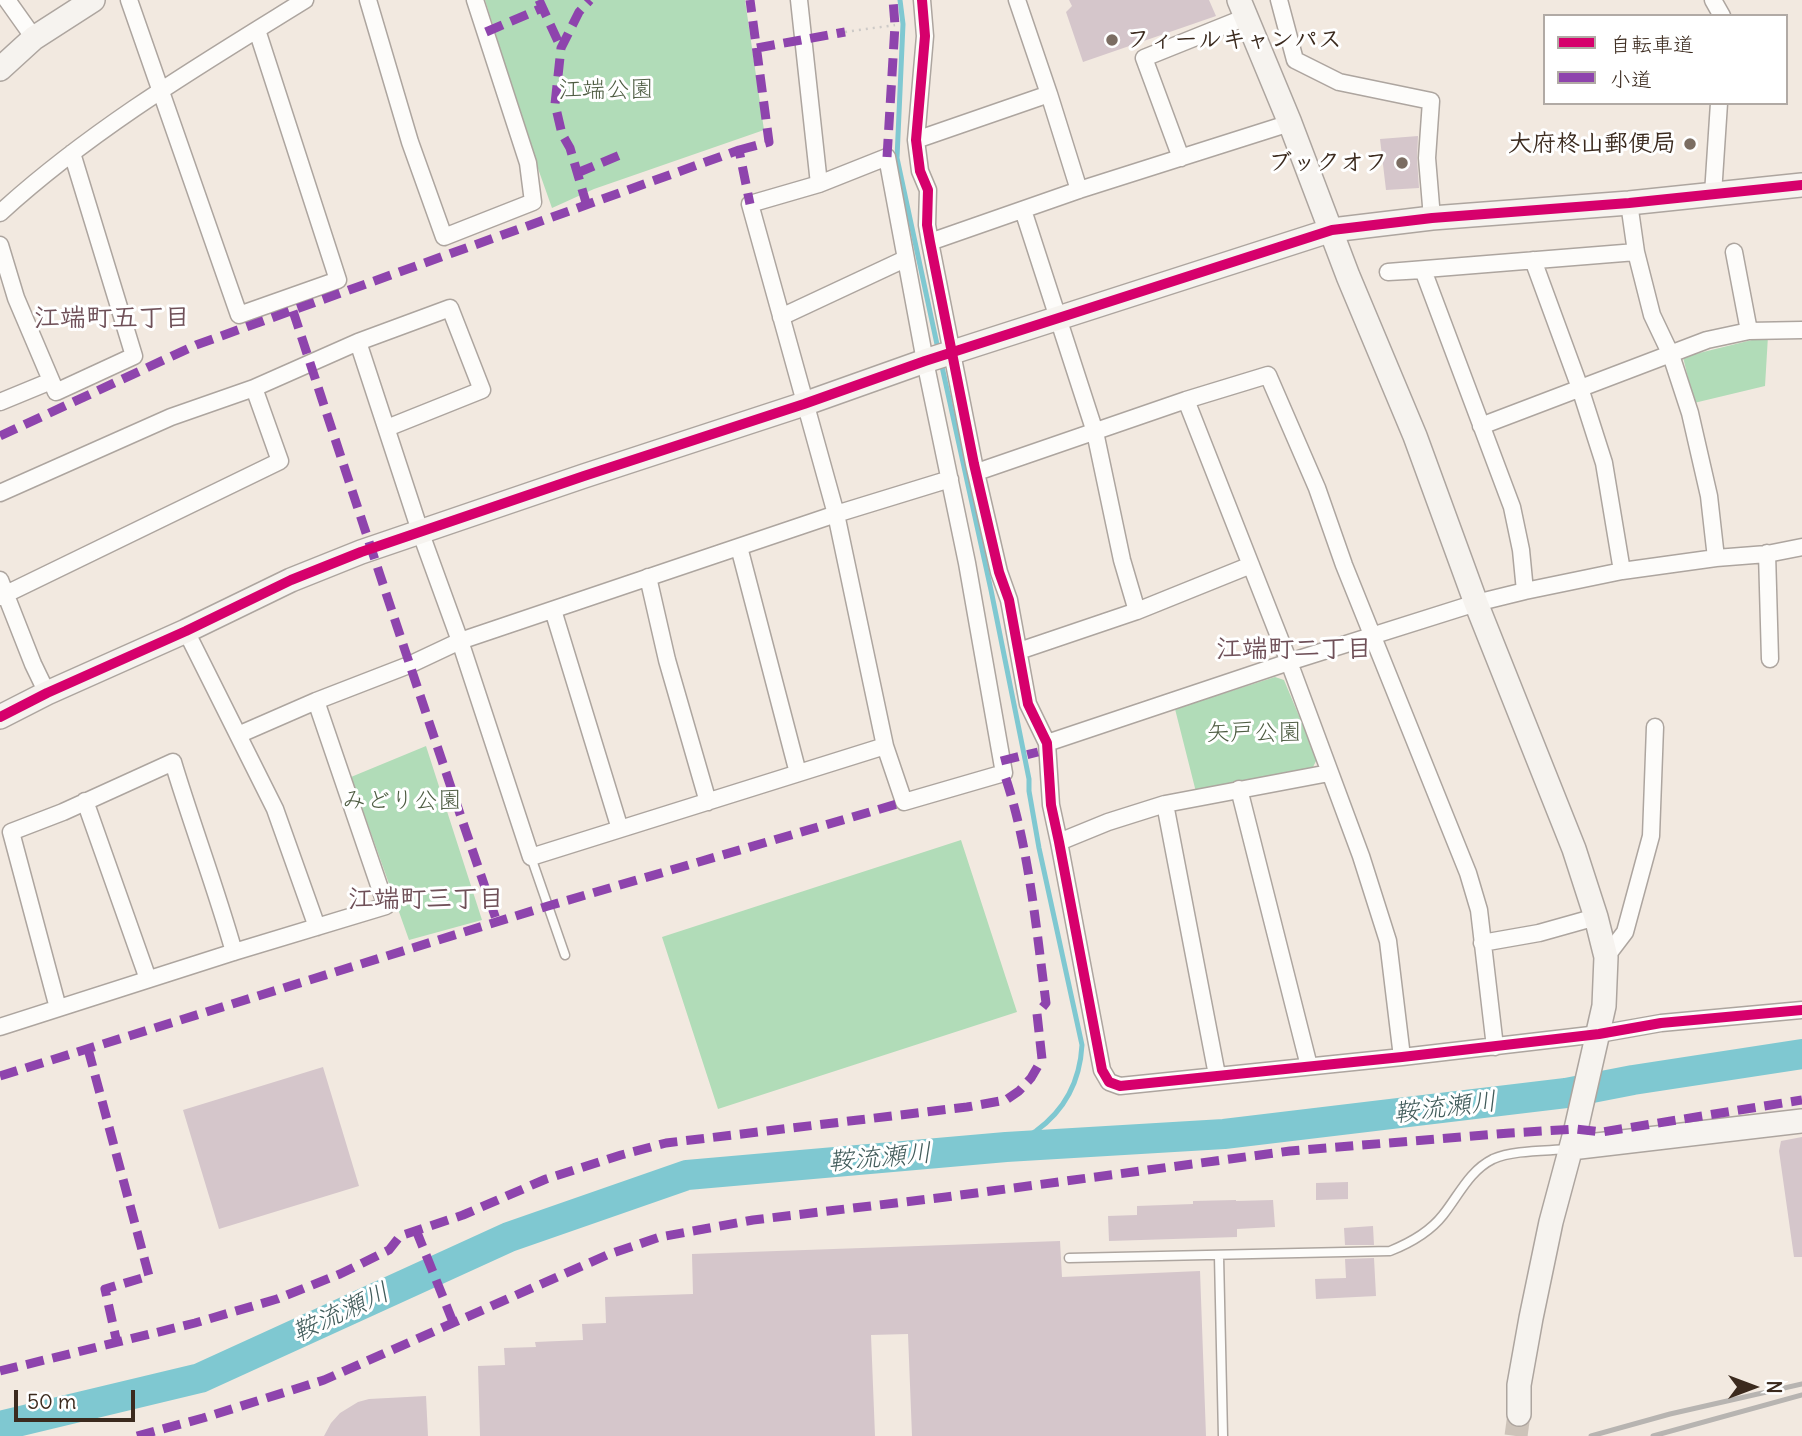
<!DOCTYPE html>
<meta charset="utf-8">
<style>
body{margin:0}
#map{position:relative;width:1802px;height:1436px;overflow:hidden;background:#f2e9e0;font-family:Delius,"Klee One",sans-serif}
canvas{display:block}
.legend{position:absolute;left:1543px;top:14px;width:245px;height:91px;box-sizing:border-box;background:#fff;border:2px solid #b1aaa5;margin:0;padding:9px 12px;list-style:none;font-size:21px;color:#3b2a1e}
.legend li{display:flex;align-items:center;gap:14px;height:35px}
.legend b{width:35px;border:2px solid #b1aaa5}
.north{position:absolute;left:1718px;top:1352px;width:70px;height:70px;-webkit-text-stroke:5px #fff;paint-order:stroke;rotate:90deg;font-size:19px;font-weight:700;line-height:28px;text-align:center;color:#3b2a1e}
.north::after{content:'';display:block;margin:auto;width:24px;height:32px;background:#3b2a1e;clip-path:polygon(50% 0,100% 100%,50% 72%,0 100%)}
.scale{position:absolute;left:14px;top:1390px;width:121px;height:32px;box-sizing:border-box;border:4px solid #3b2a1e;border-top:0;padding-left:9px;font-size:21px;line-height:24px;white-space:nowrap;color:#3b2a1e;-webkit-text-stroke:5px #fff;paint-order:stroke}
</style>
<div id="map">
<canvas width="1802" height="1436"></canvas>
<ul class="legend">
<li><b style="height:9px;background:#d6006c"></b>自転車道</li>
<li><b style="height:9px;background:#8e44ad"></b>小道</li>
</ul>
<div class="north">N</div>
<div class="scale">50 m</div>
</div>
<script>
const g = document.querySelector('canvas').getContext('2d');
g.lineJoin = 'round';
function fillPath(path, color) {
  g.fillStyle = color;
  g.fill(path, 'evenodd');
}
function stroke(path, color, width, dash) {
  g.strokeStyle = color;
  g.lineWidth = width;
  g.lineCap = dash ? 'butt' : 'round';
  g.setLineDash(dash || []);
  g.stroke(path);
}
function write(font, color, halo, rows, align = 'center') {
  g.font = font + ' Delius,"Klee One",sans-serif';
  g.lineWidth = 6;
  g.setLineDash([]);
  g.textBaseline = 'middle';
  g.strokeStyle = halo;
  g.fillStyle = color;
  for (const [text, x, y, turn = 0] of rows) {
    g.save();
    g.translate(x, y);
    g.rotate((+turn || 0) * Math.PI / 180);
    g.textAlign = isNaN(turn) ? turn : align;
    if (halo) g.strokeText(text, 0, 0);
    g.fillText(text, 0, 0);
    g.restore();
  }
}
fillPath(new Path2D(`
 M485,0H745L764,130L594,189L552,208L535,160Z
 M1768,336L1765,386L1694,403L1683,357Z
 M1275,677L1284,680L1317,759L1311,771L1196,792L1175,709Z
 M426,746L482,920L409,940L351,777Z
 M961,840L1017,1012L718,1109L662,937Z`), '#b1dcb8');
stroke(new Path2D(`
 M900,0L903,24L897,158L938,349
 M941,362L991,590L1029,779V791L1039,848L1082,1045C1080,1081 1065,1110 1036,1131C1027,1137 1016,1142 1006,1147`), '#7fc8d1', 5);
stroke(new Path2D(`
 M0,1426L200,1378L509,1237L687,1175L1006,1147L1224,1134L1566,1093L1633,1080L1802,1054`), '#7fc8d1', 30);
fillPath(new Path2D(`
 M1069,0H1209L1216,16L1083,62L1066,12L1072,6Z
 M1418,136L1417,159L1419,188L1386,190L1380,139Z
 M323,1067L359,1186L219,1229L183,1110Z
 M1802,1137V1257H1794L1779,1151L1781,1141Z
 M1348,1182V1199L1316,1200V1183Z
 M1236,1200V1201L1273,1200L1275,1227L1237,1229V1237L1109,1241L1108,1216L1137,1215V1206L1193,1204V1201Z
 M1373,1226L1374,1245H1345L1344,1228Z
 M1060,1241L1062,1277L1200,1271L1206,1436H912L908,1334L871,1335L875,1436H480L478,1366L505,1365L504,1348L536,1347L535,1342L583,1340L582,1324L606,1323L605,1297L693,1294L692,1254Z
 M1374,1258L1376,1296L1316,1299L1315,1279L1346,1278L1345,1259Z
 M426,1396L428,1436H324L331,1423L340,1413L358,1402L369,1399Z`), '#d5c6cb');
stroke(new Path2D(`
 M1516,1436L1519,1414`), '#cdc3b9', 23, [23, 11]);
const lane = new Path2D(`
 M531,857L565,955
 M1219,1256L1223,1436
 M1069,1258L1390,1251C1410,1243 1429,1233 1443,1215C1459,1195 1469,1171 1493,1159C1513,1150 1546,1151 1568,1149`);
const street = new Path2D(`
 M7,0L34,38
 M129,0L239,315L338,280L257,30
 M368,0L410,142L444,237L533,202L528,163L475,0
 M799,0L819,184
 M922,0L925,36L916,140L920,171L928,190L927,225L930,242L974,464L999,572L1009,600L1028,704L1047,743L1051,805L1059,842L1102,1070L1109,1082L1120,1086L1402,1057L1599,1034L1661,1023L1802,1010
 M1017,0L1049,94L1079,190
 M1279,0L1295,60L1339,82L1431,101L1427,158L1432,218
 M1713,0L1722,16
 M916,140L1049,94
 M887,157L925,361L967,563L1004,773L904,802L885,746L836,514L750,204L819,184Z
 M1181,158L1144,58L1246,17
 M1713,194L1719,103
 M1629,203L1636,252L1652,315L1671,355L1690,413L1709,496L1716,558
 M1023,210L1095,432L1122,560L1137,611L1251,565
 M0,213C92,129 200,65 305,0
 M930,242L1079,190L1290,123
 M0,245L16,298L56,392L134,356L72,153
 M1734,252L1749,331
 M1533,260L1580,388L1604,463L1622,571
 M781,317L905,259
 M358,342L420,531L460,641L531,857L885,746
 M1186,400L1289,662L1361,856L1388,941L1402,1057
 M0,402L51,381
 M1481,426L1707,340L1749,331L1802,330
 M977,472L1186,400L1268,375L1317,488L1344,565L1468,873L1479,910L1495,1047
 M0,493L171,417L254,388L358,342L450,308L482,390L387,428
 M739,547L798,773
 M1767,553L1770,659
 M648,577L667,660L708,802
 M0,580L33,664L47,693
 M1525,591L1521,550L1512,507L1423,270L1388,272L1636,252
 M0,597L280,461L254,388
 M553,610L620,829
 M186,631L275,809L317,927
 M1019,651L1137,611
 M238,735L316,701L409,665L460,641L836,514L950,479
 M1047,743L1289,662L1476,603L1525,591L1622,571L1716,558L1767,554L1802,547
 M1239,789L1309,1066
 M85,801L148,979
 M1059,842L1108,822L1165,804
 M1482,943L1539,933L1596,917
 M1606,957L1625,932L1651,836L1655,727
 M58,1008L11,832L63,812L173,762C192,825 216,888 234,952
 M0,1027L234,952L386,906L316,701
 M1217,1075L1165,804L1329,773`);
const secondary = new Path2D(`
 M1239,0L1290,123L1348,276L1415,436L1476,603L1574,849L1596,917L1606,957L1604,1006L1576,1129L1551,1222L1531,1318L1519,1385V1414
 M0,69L34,38L93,0
 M0,717L47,693L186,631L291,580L361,552L584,476L804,404L925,361L1332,230L1432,218L1629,203L1802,185
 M1571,1148L1802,1121`);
stroke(lane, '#ada59f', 11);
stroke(street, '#ada59f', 19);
stroke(secondary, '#ada59f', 26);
stroke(new Path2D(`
 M845,32L895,25`), '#cdcac7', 2.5, [2, 5]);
stroke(lane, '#fdfcfa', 8);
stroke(street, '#fdfcfa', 16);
stroke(secondary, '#f6f3ef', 23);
stroke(new Path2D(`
 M1591,1436L1670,1414L1802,1384
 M1653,1436L1802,1395`), '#b7b4b1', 5);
stroke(new Path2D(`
 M539,0L561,48
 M486,32L542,8
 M757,48L845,32
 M739,150L769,142L750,0
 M887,157L895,25L893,0
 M577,173L625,153
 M587,206L570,148L562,134L555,104L561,48L579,12L590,0
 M293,311C360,515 427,719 497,922
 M0,436L196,345L739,150L750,204
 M1001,761L1038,752
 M88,1049L149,1276L105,1289L117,1343
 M0,1076L548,906L904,802
 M416,1230L453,1322
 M0,1371L195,1323L277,1299L340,1274L389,1250L400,1236L463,1215L546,1179L621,1155L666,1143L967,1107L1006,1100L1019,1091L1031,1078L1042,1059L1037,1014L1046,1003C1036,927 1029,846 1004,773
 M137,1436L203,1418L324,1380L607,1255L660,1237L753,1220L946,1197L1290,1151L1510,1133L1576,1129L1602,1132L1802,1100`), '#8e44ad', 9, [18, 9]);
stroke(new Path2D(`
 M922,0L925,36L916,140L920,171L928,190L927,225L930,242L974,464L999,572L1009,600L1028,704L1047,743L1051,805L1059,842L1102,1070L1109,1082L1120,1086L1402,1057L1599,1034L1661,1023L1802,1010
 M0,717L47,693L186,631L291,580L361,552L584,476L804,404L925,361L1332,230L1432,218L1629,203L1802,185`), '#d6006c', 10);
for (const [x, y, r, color] of [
 [1112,40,7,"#7b6d62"],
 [1690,144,7,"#7b6d62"],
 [1402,163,7,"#7b6d62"]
]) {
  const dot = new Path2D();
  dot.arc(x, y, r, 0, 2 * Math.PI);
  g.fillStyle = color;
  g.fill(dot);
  stroke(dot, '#fff', 2.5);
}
write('bold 24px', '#3b2a1e', '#fff', [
 ["フィールキャンパス",1126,40,"left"],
 ["大府柊山郵便局",1676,144],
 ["ブックオフ",1388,163]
], 'right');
write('24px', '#4e5c42', '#fff', [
 ["江端公園",606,90],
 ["矢戸公園",1254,733],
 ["みどり公園",402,801]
]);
write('bold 26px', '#6f5058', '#fff', [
 ["江端町五丁目",112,319],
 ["江端町二丁目",1294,650],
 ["江端町三丁目",426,900]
]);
write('italic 26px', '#425c5b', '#fff', [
 ["鞍流瀬川",1445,1108,-7],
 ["鞍流瀬川",880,1158,-5],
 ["鞍流瀬川",341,1313,-25]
]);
</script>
